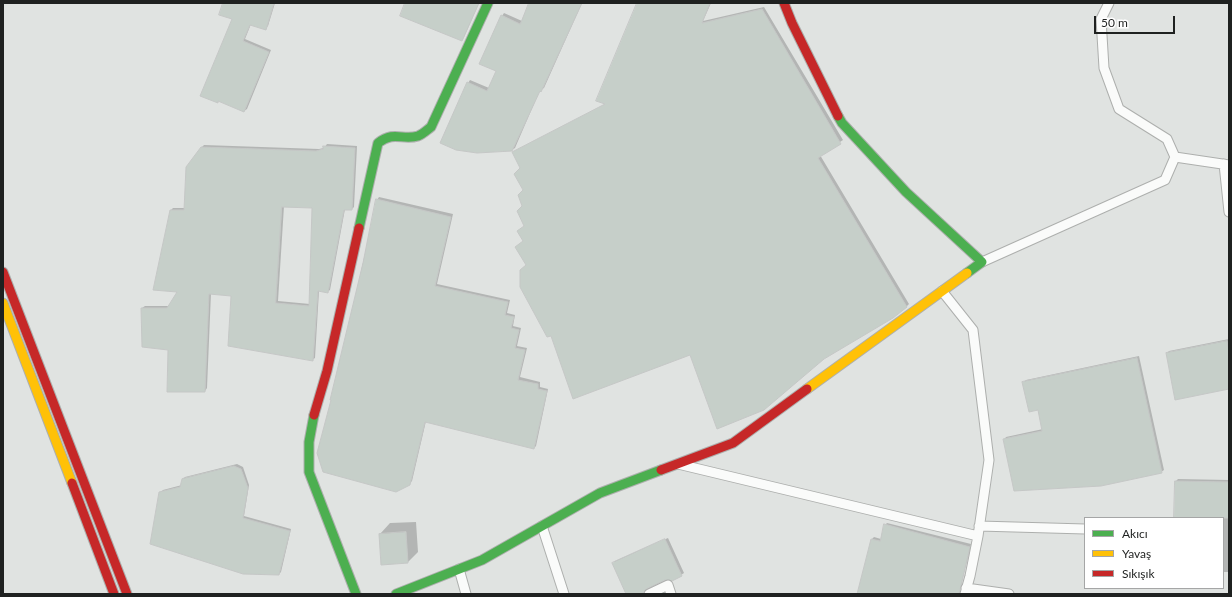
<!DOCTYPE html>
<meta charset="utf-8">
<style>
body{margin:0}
#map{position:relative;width:1232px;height:597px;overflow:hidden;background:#e0e3e1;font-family:Lato,sans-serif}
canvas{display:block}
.frame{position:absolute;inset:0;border:4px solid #1f2120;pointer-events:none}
.legend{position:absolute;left:1084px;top:517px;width:140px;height:72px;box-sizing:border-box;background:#fff;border:1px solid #a5a6a6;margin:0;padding:5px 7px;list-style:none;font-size:12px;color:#1f2120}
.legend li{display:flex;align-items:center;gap:8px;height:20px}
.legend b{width:20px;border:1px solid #a5a6a6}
.scale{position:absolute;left:1094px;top:16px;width:81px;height:18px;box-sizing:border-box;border:2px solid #1f2120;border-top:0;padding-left:5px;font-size:12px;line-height:14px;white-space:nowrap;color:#1f2120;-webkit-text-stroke:3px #fff;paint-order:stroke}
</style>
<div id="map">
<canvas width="1232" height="597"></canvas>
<div class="frame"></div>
<ul class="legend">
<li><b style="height:5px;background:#4caf50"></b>Akıcı</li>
<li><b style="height:5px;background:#ffc107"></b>Yavaş</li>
<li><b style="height:5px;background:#c62828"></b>Sıkışık</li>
</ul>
<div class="scale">50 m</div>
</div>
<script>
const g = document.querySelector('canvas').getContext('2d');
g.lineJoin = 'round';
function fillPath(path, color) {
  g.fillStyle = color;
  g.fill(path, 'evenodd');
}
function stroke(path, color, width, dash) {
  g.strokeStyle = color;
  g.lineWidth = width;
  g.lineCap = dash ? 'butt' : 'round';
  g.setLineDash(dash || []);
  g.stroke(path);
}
fillPath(new Path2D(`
 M224,3H275L268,26L265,29L251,24L245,39L271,50L247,109L244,111L219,100L218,102L233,18Z
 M406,3H479L464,37L462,40Z
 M530,3H582L544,88L540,90L515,148L512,150L468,83L470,80L489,88L497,71L502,16L504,13L522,21Z
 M638,3H711L703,21L764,7L843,140L820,155L909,304L906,307L691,354L527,265L524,240L525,225L606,104Z
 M327,144L357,146L354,207L352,209H345L330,290L327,292L319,291L315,358L312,360L232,295L211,293L207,388L205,391L169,349L143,347L142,308L145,306H169L179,291L171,210L173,208H185L202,147L204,145L319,149L324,148ZM284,206L313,207L310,304L278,301Z
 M379,197L453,214L437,284L510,300L507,313L515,315L513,326L521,328L517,346L527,348L520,377L540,382V387L548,389L536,446L534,448L426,421L412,481L409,484L332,400L377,200Z
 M1229,339V388L1167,353L1169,351Z
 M1139,356L1164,470L1161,472L1004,440L1006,437L1043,429L1038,408L1023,383L1026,380Z
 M237,464L243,467L249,485L244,516L291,529L281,572L279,574L160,493L163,490L182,485L183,479L185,477Z
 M1178,479L1229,480V572H1223V518H1175L1176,481Z
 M416,522L418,552L408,562L380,534L390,523Z
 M887,523L971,544L959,594H858L872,539L874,537L881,539L885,525Z
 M668,538L684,573L681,575L665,579L647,587L639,594H627L613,564L615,561Z`), '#0003');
const building = new Path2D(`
 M223,3H274L266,30L250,25L243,41L269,52L244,112L218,101V103L200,96L232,19L219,15Z
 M405,3H479L462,41L400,16Z
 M529,3H582L541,92L540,91L512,151L477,153L456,150L440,143L467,82L487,91L496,71L479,64L501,15L520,24Z
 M637,3H710L702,23L762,9L841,144L818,158L907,307L893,318L824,359L764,410L717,429L690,355L573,399L551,336L547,337L520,287V270L526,265L515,247L523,241L517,231L524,226L517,211L522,206L518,195L523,190L514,174L520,168L512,152L605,104L596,101Z
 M323,146L355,148L352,210H344L328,293L318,291L313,361L228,346L231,296L209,294L205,392H167L168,350L142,347L141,308H167L177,292L153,290L170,210H184L186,167L201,147L316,151L323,149ZM282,207L312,208L309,306L276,303Z
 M376,199L451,217L435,286L508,302L505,315L514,317L511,328L519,330L515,348L525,350L518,380L538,384V389L547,391L534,449L425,422L410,485L396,492L323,472L317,453L331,400H330L363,263Z
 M1227,341L1229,352V389L1175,400L1166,353Z
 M1137,358L1162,473L1101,486L1014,491L1003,439L1042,431L1038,410L1029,412L1022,382Z
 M234,466L241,469L248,488L243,518L290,531L279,575L243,574L150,544L159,492L180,487L182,479Z
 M1175,481L1229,482V518H1174Z
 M884,524L970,547L959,594H857L871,539L880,541Z
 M406,532L408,563L381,565L379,534Z
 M665,539L682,576L672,581L665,580L646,589L642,594H626L612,563Z`);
fillPath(building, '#c6cfc9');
stroke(building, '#c5c7c6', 1);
const street = new Path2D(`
 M1175,157L1229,165
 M1224,164L1229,212
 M982,262L1165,180L1175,157L1167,139L1119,109L1104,68L1101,19L1109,3
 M942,291L973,330L989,460L978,536L970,576L965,594
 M678,464L978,536
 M542,526L564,594
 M979,526L1085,529
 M459,569L466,594
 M966,588L1009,594
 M649,594L668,585L671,594`);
const fast = new Path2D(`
 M838,116L842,123L906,192L982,262L967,273
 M359,228L378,143C395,130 402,141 418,136C423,134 427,130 431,127L488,3
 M314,415L309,442V472L356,594
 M396,594L482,560L600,493L661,470`);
const slow = new Path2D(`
 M3,303L72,483
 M807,389L967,273`);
const jam = new Path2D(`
 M784,3L792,23L838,116
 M3,272L127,594
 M314,415L327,371L359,228
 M661,470L733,443L807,389
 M72,483L114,594`);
stroke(street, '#adafad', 11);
stroke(fast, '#adafad', 11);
stroke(slow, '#adafad', 11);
stroke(jam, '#adafad', 11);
stroke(street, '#fafbfa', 9);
stroke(fast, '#4caf50', 9);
stroke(slow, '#ffc107', 9);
stroke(jam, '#c62828', 9);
</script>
